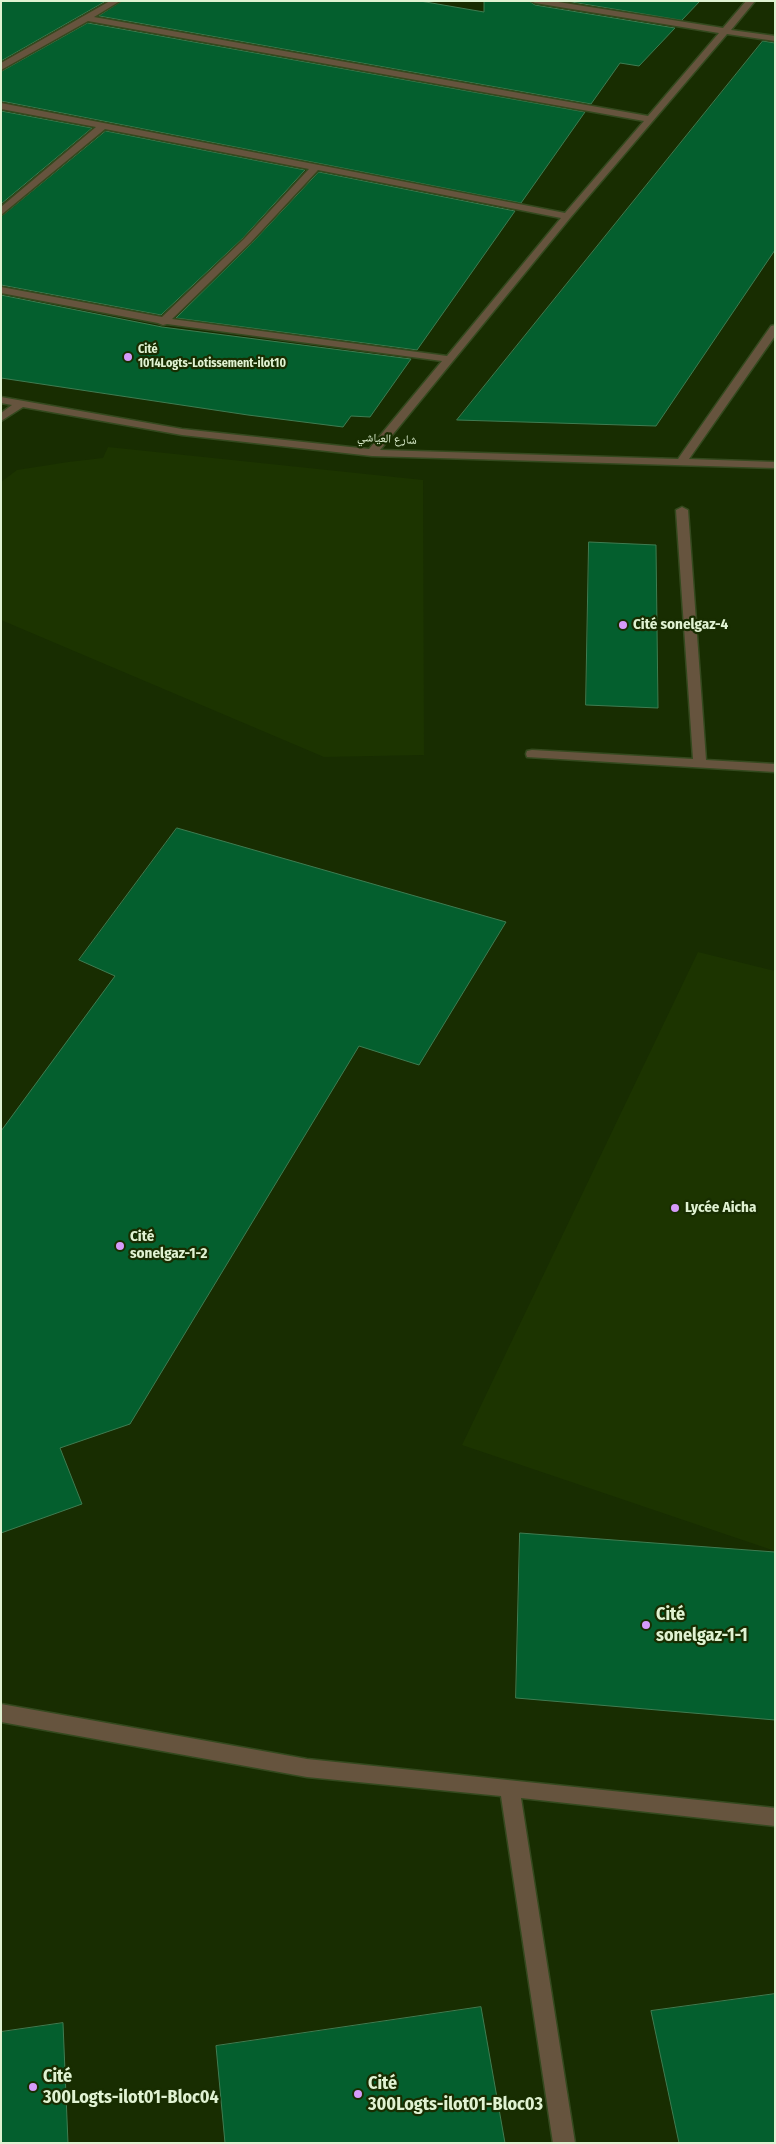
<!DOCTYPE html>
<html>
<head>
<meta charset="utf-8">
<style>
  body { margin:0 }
  #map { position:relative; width:776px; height:2144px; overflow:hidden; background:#182d01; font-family:"Fira Sans Condensed",sans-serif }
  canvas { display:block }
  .frame { position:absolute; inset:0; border:2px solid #e0f2d2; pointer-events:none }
</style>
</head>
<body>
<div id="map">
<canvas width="776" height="2144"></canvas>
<div class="frame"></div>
</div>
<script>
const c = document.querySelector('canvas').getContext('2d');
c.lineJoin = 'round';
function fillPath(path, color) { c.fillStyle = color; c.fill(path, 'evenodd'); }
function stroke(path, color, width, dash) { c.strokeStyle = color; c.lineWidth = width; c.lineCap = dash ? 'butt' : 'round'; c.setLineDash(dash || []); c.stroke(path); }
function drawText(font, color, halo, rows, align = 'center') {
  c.font = font + ' "Fira Sans Condensed","Noto Naskh Arabic",sans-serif'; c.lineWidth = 4.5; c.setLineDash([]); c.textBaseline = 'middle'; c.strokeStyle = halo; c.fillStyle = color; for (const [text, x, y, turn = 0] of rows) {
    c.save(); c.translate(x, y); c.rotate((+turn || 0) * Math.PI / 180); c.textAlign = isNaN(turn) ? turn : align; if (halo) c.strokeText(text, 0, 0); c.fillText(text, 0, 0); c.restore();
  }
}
const built = new Path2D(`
  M108 447 423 480 424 755 324 757 1 620V482L17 470 68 462 103 458Z
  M698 952 775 971V1551L462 1445Z`);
const building = new Path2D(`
  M1 1H106L1 61Z
  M122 1H420L484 12V1H529L535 5 675 28 639 66 620 63 591 104 99 16Z
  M566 1H700L682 20Z
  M88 23 585 112 521 203 1 101V72Z
  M763 41 775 43V250L656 426 457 420Z
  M1 111 92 128 1 204Z
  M106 131 305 170 243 238 161 315 1 285V217Z
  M319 172 515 211 417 350 176 318 251 244Z
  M1 295 162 327 411 359 370 417 351 416 343 427 248 415 1 378Z
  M589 542 656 545 658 708 586 705Z
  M177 828 506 922 419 1065 359 1046 130 1424 60 1448 82 1504 1 1533V1131L115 976 79 960Z
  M520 1533 775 1552V1720L516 1698Z
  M775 1994V2143H679L651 2011Z
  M481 2007 505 2143H225L216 2046Z
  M63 2023 68 2143H1V2032Z`);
const minor = new Path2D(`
  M110 1H120L94 17 648 116 719 33 535 3 531 1H552L723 28 746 1H755L731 30 775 36V41L727 34 570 218 380 450 678 459 771 326 775 325V336L689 459 775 462V468L372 456 182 435 23 407 1 421V413L12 405 1 403V397L182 429 369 449 442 361 167 324 163 325 158 323 1 293V287L162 317 244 239 309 169 105 129 1 215V207L96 127 1 109V103L565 213 644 121 88 21 1 70V63ZM318 170 561 218 447 356 172 319 250 243Z
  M682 507 688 510 706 760 775 764V772L527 757 526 754 527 751 532 750 693 759 676 510Z
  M1 1704 307 1759 775 1808V1826L521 1798 575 2143H553L501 1796 307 1777 1 1722Z`);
const markers = [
  [128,357,5,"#d69bfa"],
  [623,625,5,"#d69bfa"],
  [675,1208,5,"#d69bfa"],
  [120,1246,5,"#d69bfa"],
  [646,1625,5,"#d69bfa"],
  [33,2087,5,"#d69bfa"],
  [358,2094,5,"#d69bfa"]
];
const farPoinames = [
  ["Cité",138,350],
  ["1014Logts-Lotissement-ilot10",138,364]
];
const farStreetnames = [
  ["شارع العياشي",387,439,3]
];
const poiNames = [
  ["Cité sonelgaz-4",633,625],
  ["Lycée Aicha",685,1208],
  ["Cité",130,1237],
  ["sonelgaz-1-2",130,1254]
];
const nearPoinames = [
  ["Cité",656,1615],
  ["sonelgaz-1-1",656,1636],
  ["Cité",43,2077],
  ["300Logts-ilot01-Bloc04",43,2098],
  ["Cité",368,2084],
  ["300Logts-ilot01-Bloc03",368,2105]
];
fillPath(built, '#1c3400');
fillPath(building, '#045f2e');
stroke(building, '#3f7c51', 1);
stroke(minor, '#34491e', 3);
fillPath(minor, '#66543e');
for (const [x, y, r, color] of markers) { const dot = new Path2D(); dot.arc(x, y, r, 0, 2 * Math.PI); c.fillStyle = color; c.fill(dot); stroke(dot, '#182d01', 2); }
drawText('bold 12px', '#e0f2d2', '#182d01', farPoinames, 'left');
drawText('12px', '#e0f2d2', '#182d01', farStreetnames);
drawText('bold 15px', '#e0f2d2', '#182d01', poiNames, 'left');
drawText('bold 18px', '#e0f2d2', '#182d01', nearPoinames, 'left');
</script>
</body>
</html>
